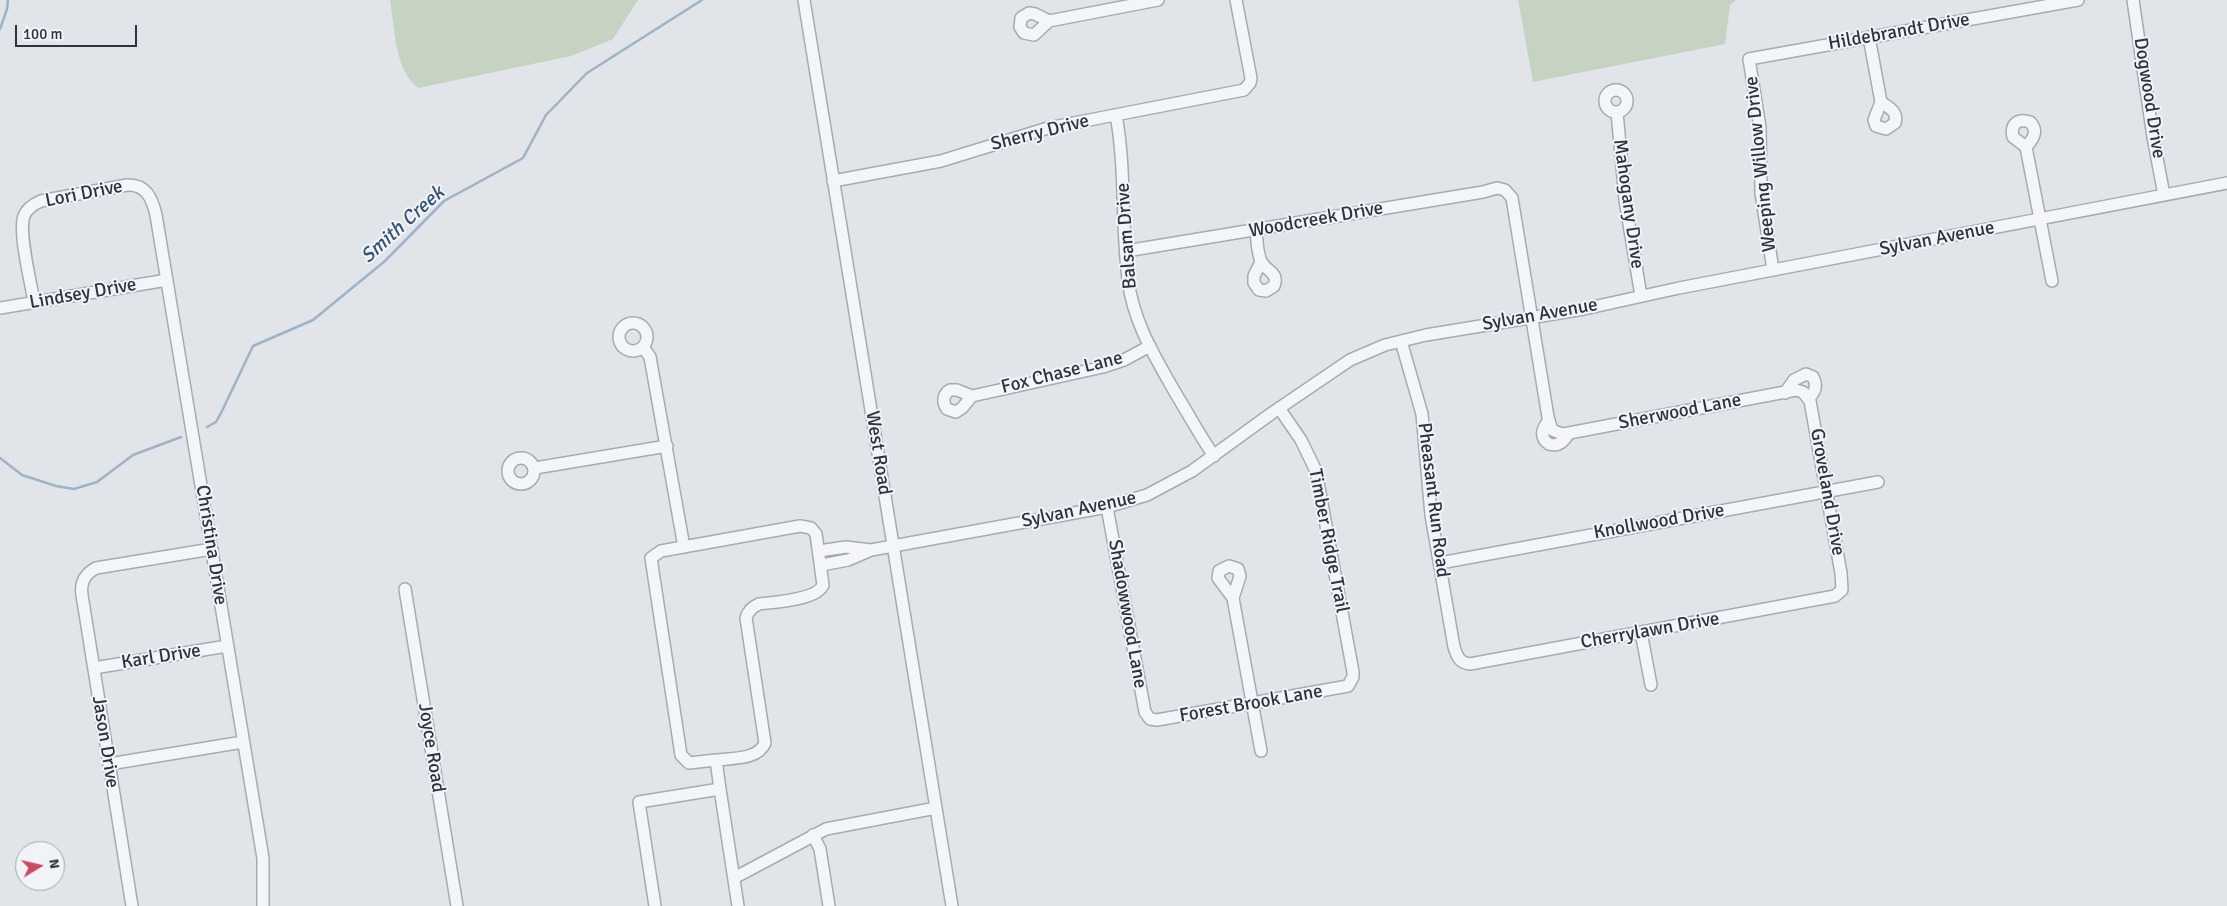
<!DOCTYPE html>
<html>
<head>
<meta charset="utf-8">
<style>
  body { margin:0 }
  #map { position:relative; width:2227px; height:906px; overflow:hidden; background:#e1e4e9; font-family:Signika,sans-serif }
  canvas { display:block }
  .north { position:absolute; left:15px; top:841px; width:50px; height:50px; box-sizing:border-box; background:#f1f3f7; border:1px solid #a1a6ae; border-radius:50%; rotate:81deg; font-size:14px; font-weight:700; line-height:20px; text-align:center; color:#2a3340 }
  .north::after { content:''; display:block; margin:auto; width:18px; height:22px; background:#ca4a60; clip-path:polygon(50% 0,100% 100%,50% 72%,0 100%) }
  .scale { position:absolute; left:15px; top:25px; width:122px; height:22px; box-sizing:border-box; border:2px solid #2a3340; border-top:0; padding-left:6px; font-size:15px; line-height:18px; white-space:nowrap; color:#2a3340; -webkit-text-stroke:4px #f1f3f7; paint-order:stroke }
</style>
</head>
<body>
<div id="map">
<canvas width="2227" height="906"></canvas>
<div class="north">N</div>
<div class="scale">100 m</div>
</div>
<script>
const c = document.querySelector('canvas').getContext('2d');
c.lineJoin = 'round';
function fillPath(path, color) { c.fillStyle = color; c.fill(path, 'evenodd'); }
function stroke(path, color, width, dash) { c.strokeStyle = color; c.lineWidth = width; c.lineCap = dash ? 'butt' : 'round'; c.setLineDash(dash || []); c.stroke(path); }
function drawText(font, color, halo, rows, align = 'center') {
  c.font = font + ' Signika,sans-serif'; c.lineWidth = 4; c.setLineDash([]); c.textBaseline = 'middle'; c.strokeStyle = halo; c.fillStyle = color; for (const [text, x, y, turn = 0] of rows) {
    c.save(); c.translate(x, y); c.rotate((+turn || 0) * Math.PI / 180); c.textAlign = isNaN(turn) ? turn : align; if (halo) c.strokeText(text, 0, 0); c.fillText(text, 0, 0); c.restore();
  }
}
const green = new Path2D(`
  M390 0H638L613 39 571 56 418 88C394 68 395 29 390 0Z
  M1518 0H1736L1730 5 1725 44 1533 82Z`);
const stream = new Path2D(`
  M0 29 7 9 8 0
  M207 427 216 422 221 413 253 346 313 320 385 261 444 201 523 158 546 115 587 73 702 0
  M0 458 22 475 56 486 74 489 97 482 133 455 181 437`);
const minor = new Path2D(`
  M804 0 952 906
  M2133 0 2153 137 2164 195
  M1049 21 1035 14 1029 13 1021 18 1020 27 1024 33 1034 35 1049 21 1158 0
  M1869 37 1881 102C1890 108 1898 112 1895 123L1886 129 1876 126 1874 120 1881 102
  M1605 101a11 11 0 1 1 22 0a11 11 0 1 1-22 0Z
  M1617 112 1625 200 1641 296
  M1116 115C1126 169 1121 224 1128 279 1133 322 1155 357 1176 394 1189 415 1200 436 1214 456
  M2026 147 2013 137C2010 124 2018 118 2030 122 2039 131 2033 139 2026 147L2052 281
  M833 181 941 161 1048 128 1244 90 1250 83 1251 78 1236 0
  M1256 230C1257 240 1257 255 1262 263 1268 272 1279 273 1274 286L1266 291 1259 290 1254 283V276L1261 262
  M1126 251 1483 192 1497 188 1505 190 1512 198 1548 417 1552 430 1562 434 1569 433 1796 390 1803 392 1810 401 1841 573 1842 590 1835 596 1470 664C1459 663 1457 656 1454 647L1431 515 1422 414 1401 341
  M1773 270 1761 193 1760 127 1749 59 2078 0
  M34 302C31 283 18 232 24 216 27 208 34 204 41 201L127 185C146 184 152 198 156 215L263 858V906
  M0 308 167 280
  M619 337a14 14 0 1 1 28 0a14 14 0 1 1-28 0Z
  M643 347 650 357 684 547
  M1785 393 1794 380 1806 374 1813 377C1818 386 1815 392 1809 398
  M972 396 962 408 956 412 947 409C942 402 943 394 950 390H957L972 396 1103 367 1124 360 1150 346
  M1549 420C1542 429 1539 437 1549 444 1559 447 1564 441 1569 433
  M508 471a13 13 0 1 1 26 0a13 13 0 1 1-26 0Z
  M535 468 667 446
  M1107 507 1145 712 1150 719 1157 720 1348 686 1353 677V672L1316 471 1301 440 1279 408
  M819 551 846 547 871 550
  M1440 563 1878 482
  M822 565 848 560 871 550 1107 507 1147 495 1192 471 1272 413 1350 360 1385 345 1426 335 1584 309 1679 288 2227 183
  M405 589 457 906
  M1233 598 1240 576 1238 569 1229 566 1219 571 1218 578 1233 598 1261 751
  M1641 632 1651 685
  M94 668 227 646
  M716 760 689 763 681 755 651 558 661 551 800 526 811 528 816 534 823 585C817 600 775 602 759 604 752 607 748 611 746 618L765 743C758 760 732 758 716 760L720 789
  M109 764 243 742
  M813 835 820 849 829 906
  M734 878 826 829 936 808
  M132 906 82 595C80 582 85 574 96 568L212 549
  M655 906 639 802 720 789 738 906`);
const streetNames = [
  ["Hildebrandt Drive",1899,32,-10],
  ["Dogwood Drive",2149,98,81],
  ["Sherry Drive",1040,133,-14],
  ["Weeping Willow Drive",1761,164,-96],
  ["Lori Drive",84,194,-11],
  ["Mahogany Drive",1628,204,82],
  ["Woodcreek Drive",1316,220,-10],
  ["Balsam Drive",1127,236,-94],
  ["Sylvan Avenue",1937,239,-11],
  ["Lindsey Drive",83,294,-10],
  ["Sylvan Avenue",1540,315,-10],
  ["Fox Chase Lane",1062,373,-14],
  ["Sherwood Lane",1680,412,-11],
  ["West Road",878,453,81],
  ["Groveland Drive",1827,492,80],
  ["Pheasant Run Road",1433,500,83],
  ["Sylvan Avenue",1079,510,-12],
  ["Knollwood Drive",1659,522,-10],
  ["Timber Ridge Trail",1328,541,79],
  ["Christina Drive",211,545,81],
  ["Shadowwood Lane",1127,614,80],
  ["Cherrylawn Drive",1650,631,-10],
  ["Karl Drive",161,657,-9],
  ["Forest Brook Lane",1251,704,-10],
  ["Jason Drive",105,742,81],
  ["Joyce Road",431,748,81]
];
const waterNames = [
  ["Smith Creek",403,225,-42]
];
fillPath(green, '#c7d3c2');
stroke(stream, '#9db3c8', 2.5);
stroke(minor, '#a6abb3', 14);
stroke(minor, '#f4f5f8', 11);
drawText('19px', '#2a3340', '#f1f3f7', streetNames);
drawText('italic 20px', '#355273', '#f1f3f7', waterNames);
</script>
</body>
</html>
